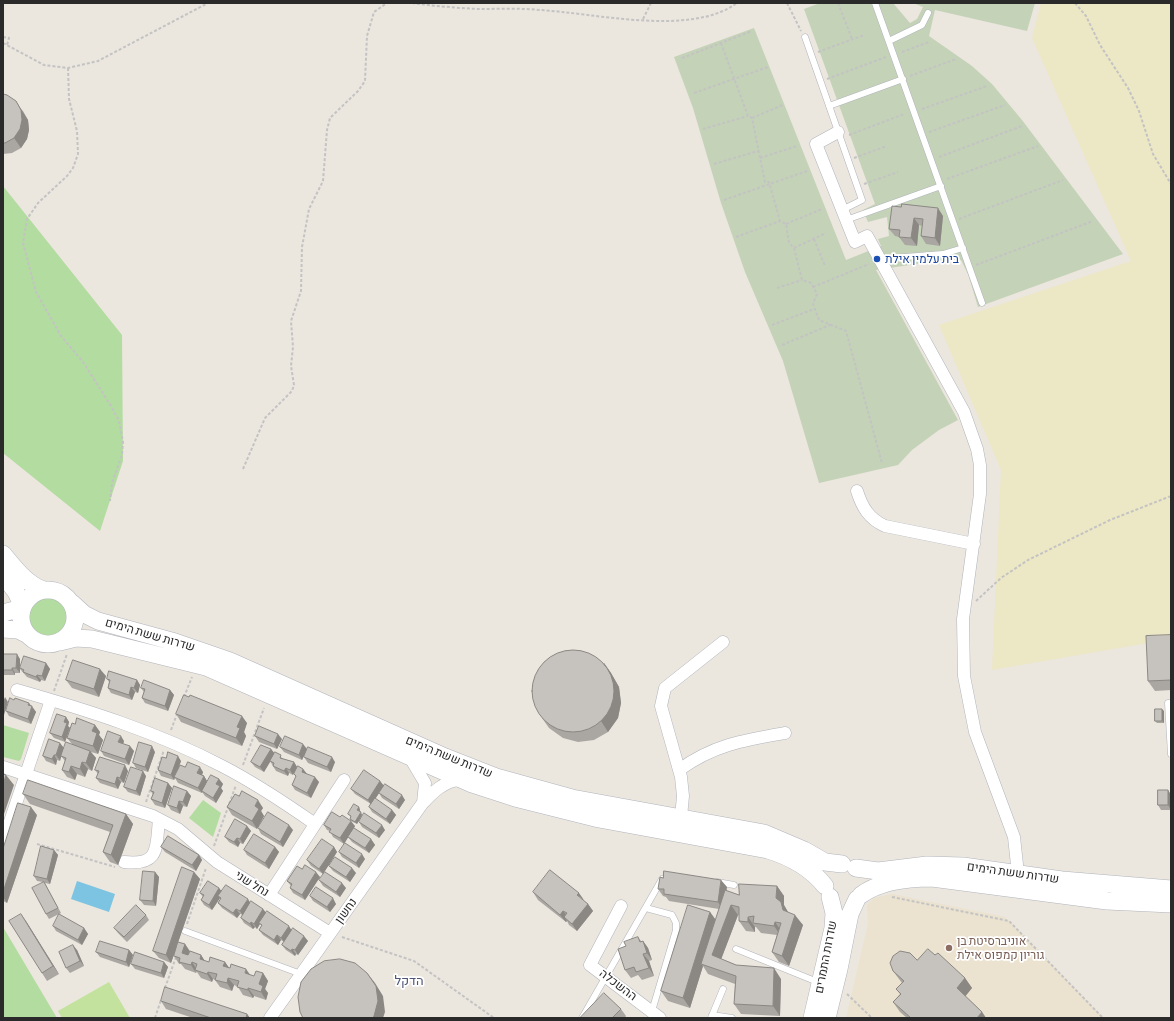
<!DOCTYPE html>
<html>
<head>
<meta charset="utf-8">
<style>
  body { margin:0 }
  #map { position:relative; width:1174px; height:1021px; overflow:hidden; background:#ebe6de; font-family:"Alegreya Sans",sans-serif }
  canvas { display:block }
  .frame { position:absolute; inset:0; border:4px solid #2a2a2a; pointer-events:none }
</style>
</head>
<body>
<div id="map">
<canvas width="1174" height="1021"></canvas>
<div class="frame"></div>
</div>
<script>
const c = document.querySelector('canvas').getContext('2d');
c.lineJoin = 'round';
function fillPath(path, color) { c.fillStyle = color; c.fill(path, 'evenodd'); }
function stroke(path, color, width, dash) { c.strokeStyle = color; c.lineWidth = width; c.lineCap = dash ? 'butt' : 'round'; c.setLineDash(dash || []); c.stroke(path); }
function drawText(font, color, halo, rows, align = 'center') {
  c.font = font + ' "Alegreya Sans",Heebo,sans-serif'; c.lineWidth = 3.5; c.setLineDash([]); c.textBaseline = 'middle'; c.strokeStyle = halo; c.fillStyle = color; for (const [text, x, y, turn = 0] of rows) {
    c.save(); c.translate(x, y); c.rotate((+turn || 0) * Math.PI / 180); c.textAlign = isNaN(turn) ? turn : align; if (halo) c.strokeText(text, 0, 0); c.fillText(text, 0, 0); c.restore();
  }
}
const education = new Path2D(`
  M892 894 1005 917 1104 1018H846L868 924 867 905 874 898Z`);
const green = new Path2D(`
  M3 186 122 335 123 461 100 531 3 453Z
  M24 617a24 24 0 1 1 48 0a24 24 0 1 1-48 0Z
  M3 725 29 733 21 759 19 761 3 757Z
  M203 800 221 813 213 837 189 818Z
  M3 927 57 1018H3Z`);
const sand = new Path2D(`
  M1041 3H1171V639L992 670 1001 470 939 325 1131 261 1032 38Z`);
const cemetery = new Path2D(`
  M820 3H893L910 23 917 19 923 7 913 3H1035L1027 31 935 10 929 36 972 66 992 84 1022 120 1123 254 978 307 968 274 961 260 956 258 876 270 958 420 939 430 912 450 898 465 819 483 783 361 745 272 721 203 693 108 674 57 754 28 846 260 881 246 878 239 889 236 887 217 868 222 863 210 875 204 804 9Z`);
const pitch = new Path2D(`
  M109 982 130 1018H62L58 1011Z`);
const water = new Path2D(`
  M77 881 115 894 109 912 71 899Z`);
const path = new Path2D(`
  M412 3C434 6 457 8 479 9 499 9 520 8 540 10 594 13 691 37 737 3
  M787 3 801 31
  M838 3 852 39
  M1075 3 1086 16 1100 45 1128 88 1139 111 1153 154 1171 184
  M643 19 651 3
  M3 37 9 38 7 45
  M3 43 44 65 68 68 98 61 208 3
  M721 43 748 116 752 118 765 182H769L780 221 786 224 789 243 794 248 802 280 811 283 817 294 813 304 819 320 846 331 882 463
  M818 52 864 35
  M902 52 929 42
  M682 58 752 31
  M68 68 69 99 77 131 78 154 73 168 67 176 38 203 27 219 23 243 36 292 61 336 83 362 111 406 119 421 123 442 122 455 112 483 110 501
  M910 76 956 59
  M827 79 886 57
  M694 93 768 67
  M922 109 987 86
  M752 118 783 105
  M703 129 748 116
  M929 132 1005 105
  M849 135 904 114
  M939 157 1022 126
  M760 158 797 146
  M854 158 887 146
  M714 164 758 151
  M947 179 1038 146
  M864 184 898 172
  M724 200 807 171
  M959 219 1063 180
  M786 224 822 209
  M736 237 780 221
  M814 239 825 266
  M794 248 826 233
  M976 265 1093 221
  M813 287 869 264
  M777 288 802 280
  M772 325 814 309
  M782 345 830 325
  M243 469 265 418 292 391 294 385 291 366 293 347 291 321 301 291 302 247 309 209 323 181 327 130 330 118 358 91 365 81 367 36 374 12 387 3
  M976 601 1001 578 1028 560 1110 520 1171 496
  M54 691 67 654
  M184 697 192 677
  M171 730 177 714
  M243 765 264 708
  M146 802 164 750
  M37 844 115 867
  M214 846 236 785
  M892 897 1009 921 1103 1018
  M187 924 206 868
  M342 937 414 961 494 1018
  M165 988 176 957
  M847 994 872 1018
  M155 1018 161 1000`);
const lane = new Path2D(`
  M875 3 982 303
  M805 37 862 200 842 210
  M889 41 922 25 928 13
  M829 106 903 79
  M846 220 941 186
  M880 259 943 254 963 248
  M1171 703H1168L1171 754
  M717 882 734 885
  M646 908 672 915 676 923V930L652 1011
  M185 931 301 974
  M736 949 820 983
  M712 1015 732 1018
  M582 1018 662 879
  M711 1018 723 989`);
const street = new Path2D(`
  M838 132 816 144 855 242 867 236 964 412 977 449 980 465V494L963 619 964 676 975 732 1014 837 1018 874
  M857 491C862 507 869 519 885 526L974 544
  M17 690C87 710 157 732 222 766 255 783 285 803 315 824
  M409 756 425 783 423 803
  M3 767 153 816 178 829 217 862 330 933
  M679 770C713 745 744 740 785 733
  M681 817 683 796 681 777 661 706 665 688 723 642
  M3 842 51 700
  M124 862C160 866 156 848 159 819
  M269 895 344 780
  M621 906 590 965 660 1018
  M270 1018 422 804C434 791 443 782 461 779`);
const secondary = new Path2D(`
  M3 554C14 567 27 585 44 590
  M3 575 16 592 23 607
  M21 617a27 27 0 1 1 54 0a27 27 0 1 1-54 0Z
  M72 603 84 614 98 621 175 642 230 661 445 757 496 777 572 798 764 833 804 850 825 862 842 864
  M3 613 22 608
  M3 629 18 630 28 635
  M60 642 76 638 92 639 206 667 472 784 515 798 599 819 768 850C791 857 810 867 825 886
  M856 868 878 871 927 865 963 866 1062 880 1171 889
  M861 895C880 881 909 878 932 878L1107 901 1171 904
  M812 1018 833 928 834 913 830 897
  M827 1018 839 969 850 914 857 899`);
const wall = new Path2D(`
  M3 94 23 111 28 120 29 130 27 139 21 148 12 153 3 154Z
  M901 207 943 216 940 246 926 244 921 236 922 226 919 225 917 246 905 245 899 237 895 236 889 229Z
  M1171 635V690L1155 691 1148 681Z
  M3 654 20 659V667L46 663 50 669 45 681 41 680 40 682 27 677 20 669V673H15V675H3Z
  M604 663 611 673 619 687 621 703 618 718 608 732 594 740 578 742 563 738 549 728 542 718Z
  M106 676 99 697 72 688 66 680Z
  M107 679 137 680 140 685 138 693 135 692 132 700 111 693 108 688 109 682Z
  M141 688 170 690 174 695 168 711 145 703 142 698 144 692Z
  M31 706H32L36 712 31 724 9 716 6 711Z
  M1164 711V723H1157L1155 721Z
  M176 714 247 723 244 732 246 736 242 746 181 722Z
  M66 717 69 722 68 726 70 728 65 742 54 738 50 733Z
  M75 724 95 725 100 732 99 735 103 740 98 754 91 752 96 758 92 771 88 769 85 777 77 774 75 780 67 777 62 770 65 761 61 756 72 744 67 738Z
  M255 736 282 739 277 749 259 742Z
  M49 739 60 761 57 760 56 765 46 761 43 756Z
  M124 741 123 744 134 751 129 765 104 756 101 751Z
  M280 747 307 749 302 760 284 752Z
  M271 749 274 753 284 759 294 762 297 767 293 775 289 773 288 776 276 771 270 761 264 772 255 767 251 762Z
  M155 752 148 772 136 768 133 763Z
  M304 757 335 762 331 772 308 763Z
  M166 758 181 761 179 766 203 772 202 775 204 776 207 781 206 784 219 779 223 784 221 788 223 791 216 803 205 796 202 792V793L178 783 175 778 174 780 161 776 158 770Z
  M303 769 307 774 319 782 311 798 295 790 292 785 296 777 294 774Z
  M95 770 128 771 124 783 121 782 118 789 100 783 96 778 98 774Z
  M146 776 140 796 128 792 124 787Z
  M380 781 383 785 405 800 399 809 382 798 379 793 375 799 392 810 396 815 390 824 372 812 369 807 371 804 355 794 351 789Z
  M168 783 172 788 165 808 155 805 151 799 153 795 151 791Z
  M1168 790 1171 795V810H1161L1158 805Z
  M187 791 191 796 187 807 183 806 180 814 171 810 168 805Z
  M23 794 126 814 133 824 118 865 110 862 103 852 110 832 30 804Z
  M239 796 263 808 261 811 264 816 257 829 232 815 227 807Z
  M359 807 360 810 359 812 362 815 357 824 351 821 350 819 351 817 348 814Z
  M37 815 7 903 3 901V849Z
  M340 817 355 826 344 844 333 837 330 831 327 830 324 825Z
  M359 822 385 830 379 838 362 827Z
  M247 826 251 831 243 844 240 843 238 847 229 842 225 837Z
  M258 828 293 830 283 847 261 834Z
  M348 837 371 839 375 845 369 853 352 842Z
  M161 847 199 855 202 860 196 871 165 852Z
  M275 847 279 852 269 869 247 855 244 850Z
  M334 847 337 852 323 874 311 866 307 860Z
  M54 850 58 855 50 884 45 883 47 887 61 913 49 919 46 914 43 882 37 881 34 876Z
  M339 852 365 859 359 868 342 857Z
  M329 866 356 873 350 882 333 871Z
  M302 869 320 877 305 900 293 893 290 888 291 886 287 881Z
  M155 872 159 877 156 906 144 905 140 900Z
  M194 872 200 879 178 942 185 944 190 951 201 955 205 961 209 962H225L229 968 254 976 263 973 268 981 265 989 268 993 266 1000 254 996 253 998 243 995 238 987 234 985 232 991 220 987 215 980 213 979 212 982 201 978 197 972 196 973 185 969 181 964H179L174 956 177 947 171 963 159 958 153 951Z
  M319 880 346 888 340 897 323 886Z
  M777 886 784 896V905L788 912 803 925 789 966 779 962 772 952 777 935 761 933 756 927H755V932L746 931 739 921V915H738L721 959 736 965 781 979 780 1016 741 1014 734 1004 735 984 708 974 703 966 690 1008 668 1001 661 991 710 912 716 920 719 909 669 901 666 897 663 896 658 889 727 887 726 891 739 895Z
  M219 888 221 891 263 909 266 913 308 941 298 955 296 954 295 956 286 950 282 945 284 942 281 940 278 945 263 935 259 930 262 926 260 924 257 929 255 927 253 929 244 923 241 918 243 915 240 914 237 918 222 908 218 903 220 900V898L212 910 204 905 201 900 203 897 200 893Z
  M533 892 584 901 588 904 593 911 577 931 569 925 567 921 566 922 538 900Z
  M310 896 336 904 330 912 313 901Z
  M146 915 149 920 127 942 118 933 114 928Z
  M26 921 59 974 47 981 42 973Z
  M53 926 84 928 88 934 82 945 56 931Z
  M638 937 641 941H643L648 948 652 960 649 961 654 976 642 980 638 975 631 978 625 970 626 946Z
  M77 950 84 966 70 973 66 968Z
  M129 950 133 955 129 967 100 957 96 952Z
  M935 955 965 978 972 988 965 996 982 1012 986 1018H907L900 1012 893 1002 900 994 896 989 902 983 893 971 917 960Z
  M164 962 168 967 164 978 135 969 131 964Z
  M161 1001 247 1014 250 1018H193L166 1009Z
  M621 1009 626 1016 625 1018H580Z`);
const shadedWall = new Path2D(`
  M16 101 28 120 29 130 27 139 21 148 14 138Z
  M938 208 943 216 940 246 935 238Z
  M914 218 919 225 917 246 911 238Z
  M17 654 20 659V673L16 668Z
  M46 663 50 669 45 681 42 676Z
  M604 663 611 673 619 687 621 703 618 718 608 732 601 721Z
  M12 668 15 673V675L12 670Z
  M100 669 106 676 99 697 94 689Z
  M37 675 41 680 40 682 36 677Z
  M137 680 140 685 138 693 134 688Z
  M131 687 135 692 132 700 129 695Z
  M170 690 174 695 168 711 165 706Z
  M5 697 8 702 4 715 3 714V702Z
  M29 703 36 712 31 724 28 719V705Z
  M1162 709 1164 711V723L1162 721Z
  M242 716 247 723 244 732 246 736 242 746 236 738 237 727Z
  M66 717 69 722 68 726 70 728 65 742 62 737 64 722Z
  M95 725 100 732 99 735 103 740 98 754 93 746 92 731Z
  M278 734 282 739 277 749 274 744Z
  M121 736 124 741 122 747 118 742Z
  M60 743 64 748 60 761 56 755Z
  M303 744 307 749 302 760 299 755Z
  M130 746 134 751 129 765 125 759Z
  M152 746 155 752 148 772 145 767Z
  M271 749 275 754 264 772 260 767Z
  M90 751 96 758 92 771 86 763Z
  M54 755 57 760 56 765 52 759Z
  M178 756 181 761 174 780 171 775Z
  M332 757 335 762 331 772 327 767Z
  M82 762 88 769 85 777 80 769Z
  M294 762 297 767 293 775 290 770Z
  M125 765 128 771 124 783 120 778Z
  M71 766 77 774 75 780 69 772Z
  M200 767 203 772 201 778 197 773Z
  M286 768 289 773 288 776 284 771Z
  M303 769 307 774 302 772Z
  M143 771 146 776 140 796 136 791Z
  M3 772 6 776V775L14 785 3 817Z
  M204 776 207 781 202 793 198 788Z
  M117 777 121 782 118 789 115 784Z
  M315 777 319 782 311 798 307 793Z
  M219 779 223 784 221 788 223 791 216 803 213 798 216 784Z
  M380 781 384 786 371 805 368 800Z
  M168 783 172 788 165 808 162 803Z
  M1168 790 1171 795V810L1168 805Z
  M187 791 191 796 187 807 183 802Z
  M402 795 405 800 399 809 396 804Z
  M258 800 263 808 261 811 264 816 257 829 252 821 255 806Z
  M179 801 183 806 180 814 177 808Z
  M31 807 37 815 7 903 3 897V892Z
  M359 807 360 810 359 813 357 810Z
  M392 810 396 815 390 824 386 819Z
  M361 812 362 815 357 824 355 822Z
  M126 814 133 824 118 865 111 855Z
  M351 821 355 826 344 844 340 838Z
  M289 825 293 830 283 847 280 842Z
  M382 825 385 830 379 838 376 833Z
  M247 826 251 831 243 844 240 839Z
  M237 838 240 843 238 847 234 842Z
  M371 839 375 845 369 853 365 848Z
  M275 847 279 852 269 869 265 863Z
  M334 847 337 852 323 874 319 869Z
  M54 850 58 855 50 884 47 879Z
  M362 854 365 859 359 868 356 863Z
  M199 855 202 860 196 871 192 865Z
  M352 868 356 873 350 882 346 877Z
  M155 872 159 877 156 906 153 901Z
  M194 872 200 879 171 963 166 955Z
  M316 872 320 877 305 900 302 895Z
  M721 880 727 887 723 910 718 902Z
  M342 883 346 888 340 897 336 892Z
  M777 886 784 896V905L788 912 783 910 776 898Z
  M219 888 223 893 218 896 220 898 212 910 209 905Z
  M579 893 584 900 577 895Z
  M333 898 336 904 330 912 327 907Z
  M248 899 251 904 243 916 240 911Z
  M588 904 593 911 577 931 572 924Z
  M731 905 738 915 719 965 712 955Z
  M236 909 240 914 237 918 233 913Z
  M263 909 267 914 259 923 260 924 257 929 254 924Z
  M563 911 569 918 564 917 567 921 566 922 560 915Z
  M710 912 717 922 701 964 703 966 690 1008 683 998Z
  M21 914 26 921 59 974 53 966Z
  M795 915 803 925 789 966 782 956Z
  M748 917 755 927V932L748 922Z
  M251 922 255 927 253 929 250 924Z
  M775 922 782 932 781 936 774 926Z
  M289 926 292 931 285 943 281 938Z
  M84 928 88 934 82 945 78 940Z
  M277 935 281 940 278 945 274 940Z
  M304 936 308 941 298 955 295 950Z
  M643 941 648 948 652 960 647 953Z
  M185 944 190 952 187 961 182 953Z
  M73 945 77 950 84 966 80 961Z
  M292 949 296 954 295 956 291 951Z
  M129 950 133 955 129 967 126 962Z
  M643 954 649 961 654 976 649 968Z
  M201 955 206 963 200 959Z
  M164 962 168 967 164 978 161 973Z
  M192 962 197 970H195L196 973 191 965Z
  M225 962 230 969 223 966Z
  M774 968 781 979 780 1016 773 1006Z
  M246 969 251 976 245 973Z
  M208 972 213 979 212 982 207 974Z
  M263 973 268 981 265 989 268 993 266 1000 261 992 259 984Z
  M367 973 375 983 383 996 385 1012 383 1018H373Z
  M228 978 234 985 232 991 227 983Z
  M965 978 972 988 964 998 957 988Z
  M248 988 254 996 253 998 248 990Z
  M982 1012 986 1018H977Z
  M247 1014 250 1018H246Z`);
const building = new Path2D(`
  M3 94 7 95 16 101 21 110 22 120 20 129 14 138 5 143H3Z
  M902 204 938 208 935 238 921 236 923 219 914 218 911 238 899 237 900 230 889 229 892 206 901 207Z
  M1171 635V680L1148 681 1146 636Z
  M532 691a41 41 0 1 1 82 0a41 41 0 1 1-82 0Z
  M3 654H17L16 668H12V670H3Z
  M24 656 46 663 42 676 37 675 36 677 23 672 24 670 20 668Z
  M73 660 100 669 94 689 66 680Z
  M109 671 137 680 134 688 131 687 129 695 108 688 110 680 107 679Z
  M144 680 170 690 165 706 142 698 145 689 141 688Z
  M184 695 189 697 190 695 242 716 237 727 240 728 236 738 176 714Z
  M10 698 14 700 15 698 29 703 28 705 32 706 28 719 6 711Z
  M1155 709H1162V721H1155Z
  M57 714 66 717 64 722 67 723 62 737 50 733Z
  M77 718 95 725 92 731 97 733 93 746 67 738 72 723 75 724Z
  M259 726 278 734 274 744 255 736Z
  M108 731 121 736 118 742 130 746 125 759 101 751Z
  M285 736 303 744 299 755 280 747Z
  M49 739 60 743 56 755H54L52 759 43 756Z
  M66 742 90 751 86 763 82 762 80 769 71 766 69 772 62 770 66 758 61 756Z
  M139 742 152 746 145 767 133 763Z
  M261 745 271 749 260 767 251 762Z
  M308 747 332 757 327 767 304 757Z
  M168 752 178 756 171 775 158 770 162 757 166 758Z
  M275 752 281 755 280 758 294 762 290 770 286 768 284 771 273 766 274 763 270 761Z
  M100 757 125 765 120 778 117 777 115 784 96 778 99 771 95 770Z
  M188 762 200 767 197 773 204 776 198 788 174 777 180 765 185 767Z
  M298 766 303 769 302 772 315 777 307 793 292 785 296 776 294 774Z
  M131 767 143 771 136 791 124 787Z
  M364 770 380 781 368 800 351 789Z
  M3 774 6 775 3 785Z
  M211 775 219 779 216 784 220 786 213 798 202 791Z
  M155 778 168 783 162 803 151 799 154 792 151 791Z
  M28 780 126 814 111 855 103 852 113 825 23 794Z
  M385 784 402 795 396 804 379 793Z
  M174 786 187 791 183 802 179 801 177 808 168 805Z
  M1158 790H1168V805H1158Z
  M242 791 258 800 255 806 259 809 252 821 227 807 235 794 239 796Z
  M375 798 392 810 386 819 369 807Z
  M18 803 31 807 3 892V849Z
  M354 804 359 807 357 810 361 812 355 822 350 819 351 816 348 814Z
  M268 812 289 825 280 842 258 828Z
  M332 812 340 817 342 815 351 821 340 838 329 832 331 829 324 825Z
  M364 813 382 825 376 833 359 822Z
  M235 819 247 826 240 839 237 838 234 842 225 837Z
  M354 828 371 839 365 848 348 837Z
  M254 834 275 847 265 863 244 850Z
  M168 836 199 855 192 865 161 847Z
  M322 839 334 847 319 869 307 860Z
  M345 843 362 854 356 863 339 852Z
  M41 846 54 850 47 879 34 876Z
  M335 857 352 868 346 877 329 866Z
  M305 865 316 872 302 895 290 888 292 884 287 881 297 866 302 869Z
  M182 867 194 872 166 955 153 951Z
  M550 870 579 893 577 895 588 904 572 924 564 917 567 913 563 911 560 915 533 892Z
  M143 871 155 872 153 901 140 900Z
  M664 871 721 880 718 902 664 894V889H658L660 877 663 878Z
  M325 872 342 883 336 892 319 880Z
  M208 881 219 888 209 905 201 900 204 895 200 893Z
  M44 882 58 908 46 914 32 888Z
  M739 884 777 886 776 898 781 902 783 910 795 915 782 956 772 952 781 923 775 922 774 926 753 923 754 916 748 917V922L739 921V907L731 905 712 955 736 965 774 968 773 1006 734 1004 736 976 701 964 725 890 739 895Z
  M226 885 248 899 240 911 236 909 233 913 218 903 221 898 218 896Z
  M316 887 333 898 327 907 310 896Z
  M251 901 263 909 254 924 251 922 250 924 241 918Z
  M136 905 146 915 124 937 114 928Z
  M688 905 710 912 683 998 661 991Z
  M267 911 289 926 281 938 277 935 274 940 259 930 262 925 259 923Z
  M21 914 53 966 42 973 9 921Z
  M59 914 84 928 78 940 53 926Z
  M293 928 304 936 295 950 292 949 291 951 282 945Z
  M638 937 640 942 643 941 647 953 643 954 649 968 636 972 634 967 625 970 618 949 626 946 624 942Z
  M100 941 129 950 126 962 96 952Z
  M178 942 185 944 182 953 188 955 190 951 201 955 200 959 209 962 210 957 225 962 223 966 230 968 231 964 246 969 245 973 254 976 256 971 263 973 259 984 263 986 261 992 248 988V990L237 987 239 981 228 978 227 983 215 980 217 974 208 972 207 974 195 970 197 964 192 962 191 965 179 962 180 958 174 956Z
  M73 945 80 961 66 968 59 952Z
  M928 949 935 955 938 953 965 978 957 988 982 1012 977 1018H911L893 1002 901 994 896 989 904 981 893 971 890 963 893 956 900 951 910 953 917 960Z
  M135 952 164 962 161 973 131 964Z
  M340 959 355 963 367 973 376 986 378 1001 374 1016 373 1018H303L300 1012 298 997 301 982 311 969 324 961Z
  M165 987 247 1014 246 1018H211L161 1001Z
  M604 993 621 1009 612 1018H580Z`);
const markers = [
  [877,259,4,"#1a4fb4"],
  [949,948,4,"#8d6e63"]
];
const transitNames = [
  ["בית עלמין אילת",885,259]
];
const streetNames = [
  ["שדרות ששת הימים",150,635,16],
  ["שדרות ששת הימים",449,757,22],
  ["שדרות ששת הימים",1013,873,8],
  ["נחל שני",252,884,32],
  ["נחשון",346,911,-54],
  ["שדרות התמרים",826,957,-79],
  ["ההשכלה",618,985,37]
];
const educationNames = [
  ["אוניברסיטת בן",957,941],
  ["גוריון קמפוס אילת",957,955]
];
const neighbourhoodNames = [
  ["הדקל",409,981]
];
fillPath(education, '#ebe2cf');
fillPath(green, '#b3dca0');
fillPath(sand, '#ece7c4');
fillPath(cemetery, '#c4d3b7');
fillPath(pitch, '#c3e29d');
fillPath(water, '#7cc4e2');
stroke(lane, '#b1b4bc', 7);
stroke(street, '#b1b4bc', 13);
stroke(secondary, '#b1b4bc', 18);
stroke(path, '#c3c3c3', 2, [3, 2]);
stroke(lane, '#fff', 6);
stroke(street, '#fff', 12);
stroke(secondary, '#fff', 17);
fillPath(wall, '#aaa7a3');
fillPath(shadedWall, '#8b8884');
fillPath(building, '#c6c2bd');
stroke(building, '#8b8884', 1);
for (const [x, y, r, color] of markers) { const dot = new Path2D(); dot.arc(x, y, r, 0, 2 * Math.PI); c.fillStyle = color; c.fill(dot); stroke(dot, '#fff', 1.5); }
drawText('12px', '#164399', '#fff', transitNames, 'left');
drawText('12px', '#2a2a2a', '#fff', streetNames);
drawText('12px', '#785e54', '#fff', educationNames, 'left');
drawText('13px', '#4f5576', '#fff', neighbourhoodNames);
</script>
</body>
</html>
